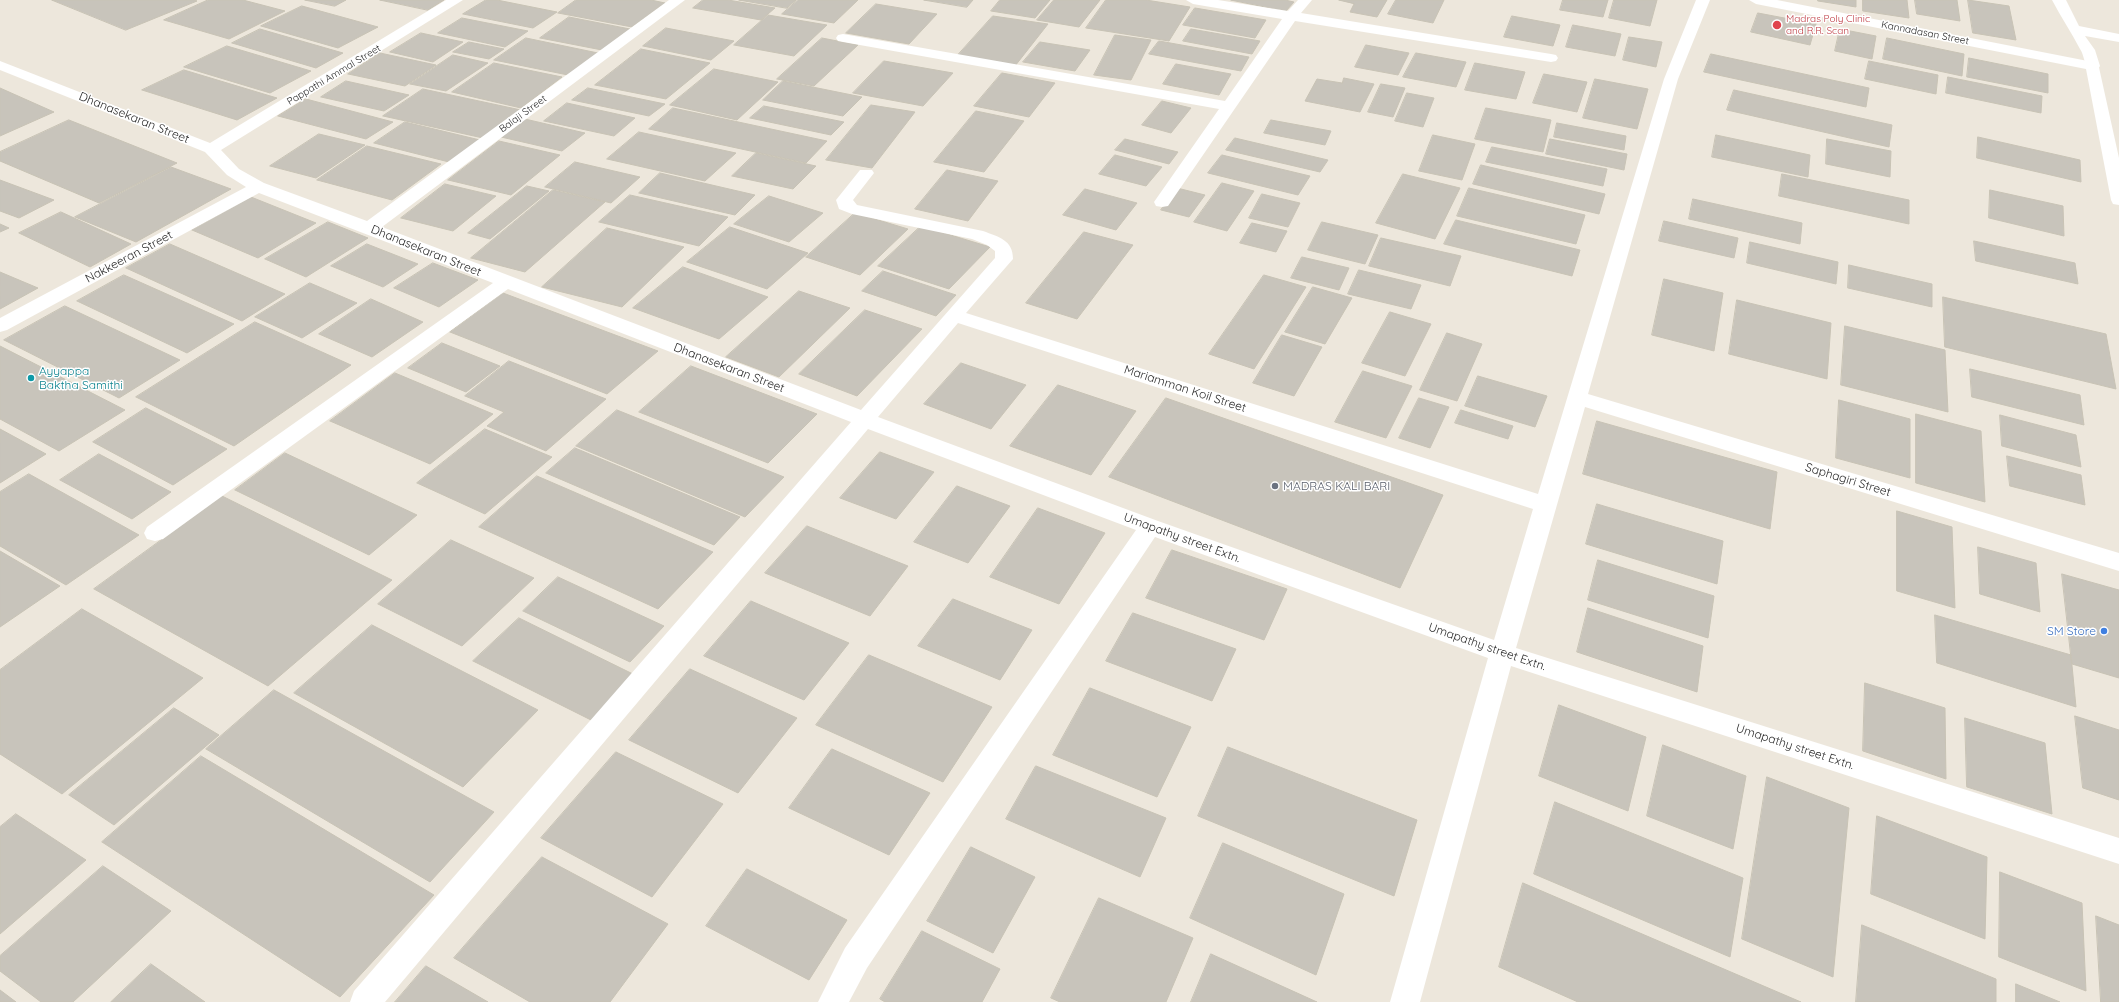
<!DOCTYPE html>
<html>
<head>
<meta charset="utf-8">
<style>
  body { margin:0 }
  canvas { display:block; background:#ede7dc }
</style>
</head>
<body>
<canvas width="2119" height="1002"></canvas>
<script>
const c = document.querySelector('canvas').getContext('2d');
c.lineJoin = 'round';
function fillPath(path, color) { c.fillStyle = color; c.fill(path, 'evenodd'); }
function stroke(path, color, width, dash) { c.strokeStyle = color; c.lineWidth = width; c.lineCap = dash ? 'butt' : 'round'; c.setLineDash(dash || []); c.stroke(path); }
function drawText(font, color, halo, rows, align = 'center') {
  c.font = font + ' Quicksand,sans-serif'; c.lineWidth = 3; c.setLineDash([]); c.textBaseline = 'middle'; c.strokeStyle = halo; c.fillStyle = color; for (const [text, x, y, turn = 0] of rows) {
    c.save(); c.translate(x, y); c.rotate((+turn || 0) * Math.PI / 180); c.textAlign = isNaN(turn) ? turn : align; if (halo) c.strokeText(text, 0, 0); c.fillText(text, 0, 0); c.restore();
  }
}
const building = new Path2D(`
  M52 0H195L197 1 126 30Z
  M208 0H243L285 11 229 39 164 20Z
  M305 0H346L335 6Z
  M380 0H444L428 10Z
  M486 0H497L557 12 533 28 463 14Z
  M576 0H651L665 3 632 27 558 13Z
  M703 0H728L775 8 761 20 693 8Z
  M739 0H796L787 8Z
  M798 0H858L834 23 782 14Z
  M924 0H973L967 7Z
  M1000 0H1050L1035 18 991 11Z
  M1054 0H1100L1079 27 1037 20Z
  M1106 0H1146L1190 7 1169 41 1086 28Z
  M1231 0H1285L1294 2 1286 11Z
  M1339 0H1387L1377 17 1350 12 1354 4Z
  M1396 0H1444L1433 23 1388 14Z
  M1563 0H1608L1603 17 1560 10Z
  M1614 0H1657L1650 26 1609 18Z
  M1818 0H1856V7L1818 1Z
  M1863 0H1907L1909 18 1863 11Z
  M1915 0H1957L1960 21 1917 14Z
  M1968 0 2009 6 2016 40 1973 33Z
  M876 4 937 14 909 44 846 33Z
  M302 6 378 27 338 48 261 26Z
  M1195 8 1266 20 1255 38 1183 25Z
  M1758 13 1816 24 1810 45 1751 32Z
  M768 15 827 25 794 56 734 45Z
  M993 16 1048 24 1015 66 957 56Z
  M1512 16 1560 25 1553 46 1504 37Z
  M569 17 630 29 602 50 540 38Z
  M462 18 528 31 505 47 438 33Z
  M1573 25 1621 34 1615 56 1566 47Z
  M666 28 734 41 711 60 643 46Z
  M260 29 343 53 316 68 232 43Z
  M1191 29 1260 41 1252 54 1183 41Z
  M1840 29 1876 36 1872 59 1835 51Z
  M421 33 463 42 433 62 390 52Z
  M1115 35 1151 40 1131 80 1094 75Z
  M1629 37 1662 42 1656 67 1623 60Z
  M526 38 598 53 568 75 494 60Z
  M822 38 858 45 814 86 777 79Z
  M1887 38 1964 54 1962 76 1883 59Z
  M1159 41 1249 57 1241 71 1149 54Z
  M469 42 504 49 489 59 453 52Z
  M1040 42 1090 50 1075 71 1023 62Z
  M1366 45 1409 53 1398 75 1355 67Z
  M227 46 311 71 270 93 184 67Z
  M641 49 710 63 666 99 595 85Z
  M380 53 436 65 405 86 348 74Z
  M1416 53 1466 62 1456 87 1403 77Z
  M1711 54 1869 88 1866 107 1704 72Z
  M453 55 488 63 446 91 410 84Z
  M1969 58 2048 74V93L1967 77Z
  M884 61 953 73 923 106 853 93Z
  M1869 61 1938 75 1936 94 1865 79Z
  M494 63 562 77 521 108 452 92Z
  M1475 63 1525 72 1516 99 1465 90Z
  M1176 64 1231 74 1219 95 1163 84Z
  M714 69 778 82 737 120 670 105Z
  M184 70 277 98 237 120 142 90Z
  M1002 73 1055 83 1029 117 974 106Z
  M1544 74 1587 82 1577 112 1533 103Z
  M1948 77 2042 96 2041 113 1946 93Z
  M1344 78 1374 84 1360 112 1305 101 1317 79 1342 83Z
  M1595 79 1648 89 1637 129 1583 118Z
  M346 81 409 95 384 111 321 97Z
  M783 81 862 97 843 116 763 100Z
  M1381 84 1405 88 1393 117 1368 112Z
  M0 88 54 112 0 136Z
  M588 88 665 104 649 116 572 100Z
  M423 89 521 110 483 138 383 116Z
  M1734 90 1892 125 1889 147 1727 110Z
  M1407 93 1434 98 1423 127 1395 121Z
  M306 99 393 122 366 139 278 116Z
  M1162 101 1191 108 1171 133 1142 125Z
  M567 103 635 118 614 136 544 121Z
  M871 105 915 112 872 168 826 160Z
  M764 106 844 122 831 135 750 118Z
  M673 108 827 141 806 163 649 129Z
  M1486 108 1551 120 1543 152 1475 139Z
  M976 111 1024 121 984 172 934 162Z
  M525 119 585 133 562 151 501 137Z
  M69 120 177 163 99 203 0 161V152Z
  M1271 120 1331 131 1325 145 1264 133Z
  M405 122 480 140 449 162 374 143Z
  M1557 123 1626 136 1624 150 1554 137Z
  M639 132 736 153 705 181 607 159Z
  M319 134 365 145 316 178 270 166Z
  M1433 135 1475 144 1462 180 1419 171Z
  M1716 135 1810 155 1808 177 1712 157Z
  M1978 137 2080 160 2081 182 1977 158Z
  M1235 138 1328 160 1320 172 1226 150Z
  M1125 139 1178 152 1169 164 1115 150Z
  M1550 139 1627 154 1624 170 1546 154Z
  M1827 139 1891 151 1890 177 1826 164Z
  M499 141 560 155 511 195 448 180Z
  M367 146 441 164 392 200 317 180Z
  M1492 147 1607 169 1603 186 1486 162Z
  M756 153 816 166 793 189 732 176Z
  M1115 155 1162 167 1146 186 1099 174Z
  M1222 155 1310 176 1298 195 1208 173Z
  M575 162 640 177 611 203 545 187Z
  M1481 165 1605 194 1599 214 1473 184Z
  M171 167 231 189 136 242 75 217Z
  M947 170 998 181 968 221 915 209Z
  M660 173 755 195 735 215 639 193Z
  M1403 174 1460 188 1435 239 1376 223Z
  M1782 174 1909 200V224L1779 196Z
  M0 180 54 200 19 218 0 211Z
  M1222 183 1254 191 1227 231 1194 222Z
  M445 184 496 196 453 231 401 218Z
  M527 186 549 191 490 239 468 233Z
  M1177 188 1205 195 1189 217 1161 210Z
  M1469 188 1585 215 1576 244 1457 216Z
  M1085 189 1137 203 1116 230 1063 215Z
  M553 190 605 202 525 272 471 258Z
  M1990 190 2063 206 2064 236 1989 218Z
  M1262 194 1300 203 1288 227 1249 218Z
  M630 195 728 217 699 246 599 222Z
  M769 196 823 213 789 242 734 224Z
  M251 197 316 223 258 258 192 230Z
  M1693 199 1802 223 1800 244 1689 219Z
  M61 212 131 244 90 267 19 233Z
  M855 213 908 229 860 275 806 257Z
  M1456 220 1580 250 1572 276 1444 244Z
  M1664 221 1738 238 1734 258 1659 241Z
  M328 222 368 238 306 277 265 259Z
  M1322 222 1378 235 1365 264 1308 250Z
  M1252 223 1287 231 1276 252 1240 243Z
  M0 224 9 228 0 232Z
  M921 226 990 247 949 289 878 266Z
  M730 227 808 253 767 289 687 262Z
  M607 228 684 247 622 307 542 287Z
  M1084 232 1133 245 1077 319 1026 303Z
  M1381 238 1461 256 1450 286 1369 266Z
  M1974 241 2075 263 2078 284 1976 261Z
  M1750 242 1838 262 1836 284 1747 263Z
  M170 244 285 294 242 321 126 268Z
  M367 244 418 264 383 287 331 266Z
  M1302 257 1349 268 1339 290 1291 278Z
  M433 263 478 280 439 307 394 288Z
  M1849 265 1932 284V307L1848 288Z
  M683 267 768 297 719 339 633 308Z
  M1359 270 1421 285 1411 309 1348 294Z
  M883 271 956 295 936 316 862 291Z
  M0 272 38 288 0 309Z
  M124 275 234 324 187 353 77 301Z
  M1264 275 1306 287 1254 369 1209 354Z
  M1664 279 1723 293 1714 351 1652 335Z
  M310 283 357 303 302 338 255 317Z
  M1313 287 1352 298 1325 344 1285 332Z
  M799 291 850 308 779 377 726 357Z
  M503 293 658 351 607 394 450 332Z
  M1943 297 2106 334 2116 389 1945 347Z
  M371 299 423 322 372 357 319 334Z
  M1737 300 1831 323 1827 379 1729 354Z
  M65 306 180 360 119 398 4 340Z
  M865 310 922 329 857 396 799 374Z
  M1390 312 1431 324 1405 376 1362 363Z
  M255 322 351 365 234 446 136 397Z
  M1845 326 1945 350 1948 412 1841 385Z
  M1447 333 1482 344 1457 401 1420 390Z
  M1282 335 1322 347 1294 396 1253 383Z
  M442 343 500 366 466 392 408 368Z
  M0 346 125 410 59 451 0 419Z
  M509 361 606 399 546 451 487 426 504 412 465 396Z
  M961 363 1026 385 991 429 924 404Z
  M691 366 817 414 768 463 639 412Z
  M1970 369 2080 395 2084 425 1972 397Z
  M1363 371 1412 386 1386 438 1335 422Z
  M395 373 493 414 430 464 330 421Z
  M1478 376 1547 396 1535 427 1465 406Z
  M1058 385 1136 411 1091 475 1010 446Z
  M1166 398 1443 495 1400 588 1109 477Z
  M1419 398 1449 407 1430 448 1399 438Z
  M1839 400 1910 419V478L1836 458Z
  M146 408 227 449 173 485 93 442Z
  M617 410 784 477 745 517 576 446Z
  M1461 410 1513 426 1508 439 1455 423Z
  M1916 414 1981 431 1985 502 1916 483Z
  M2000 415 2076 435 2081 467 2002 446Z
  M1597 421 1777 472 1770 529 1583 474Z
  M0 429 46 454 0 483Z
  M485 429 552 457 485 514 417 483Z
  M575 448 740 517 714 545 546 473Z
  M880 452 934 472 896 519 840 498Z
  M285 453 417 515 369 555 235 490Z
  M99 454 171 492 132 519 60 480Z
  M2007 456 2081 475 2085 505 2010 486Z
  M29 474 139 535 66 585 0 546V492Z
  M537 476 713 552 658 609 479 527Z
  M957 486 1010 506 968 563 914 542Z
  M222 496 392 580 268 686 94 589Z
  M1597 504 1723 541 1717 584 1586 544Z
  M1038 508 1105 533 1059 604 990 577Z
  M1897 511 1952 527 1955 608 1897 591Z
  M807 526 908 566 870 616 765 573Z
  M451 540 534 578 462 646 378 604Z
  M1978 547 2036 563 2040 612 1980 594Z
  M1172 550 1287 589 1264 640 1146 598Z
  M0 551 60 586 0 627Z
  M1598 560 1714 596 1708 638 1588 600Z
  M2062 574 2119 590V678L2072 664Z
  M558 577 664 626 630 662 523 611Z
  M953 599 1032 630 1000 680 918 646Z
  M751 601 849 643 804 700 704 656Z
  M1588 608 1703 646 1697 692 1577 652Z
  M82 609 203 678 62 794 0 754V670Z
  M1133 613 1236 649 1212 701 1106 661Z
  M1935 615 2071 655 2076 707 1937 663Z
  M519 618 637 676 595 722 473 661Z
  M372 625 538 710 463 787 294 693Z
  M869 655 992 707 943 782 816 725Z
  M690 669 797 718 738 793 629 740Z
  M1865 683 1945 708 1946 779 1863 751Z
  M1090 688 1191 727 1157 797 1053 755Z
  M274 690 494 812 430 882 206 749Z
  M1559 705 1646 737 1628 811 1539 776Z
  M174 708 219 735 114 825 69 795Z
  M2075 716 2119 730V800L2083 788Z
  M1965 718 2045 743 2052 814 1967 787Z
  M1663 745 1746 776 1733 849 1647 816Z
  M1228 747 1417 820 1394 896 1198 816Z
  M832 749 930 793 889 855 789 808Z
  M616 752 723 804 652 897 541 838Z
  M201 756 434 895 340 997 102 842Z
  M1036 766 1166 818 1140 877 1006 819Z
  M1767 777 1849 808 1833 977 1742 939Z
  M1555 802 1743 878 1730 957 1534 874Z
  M16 814 86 860 0 934V827Z
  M1877 816 1987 857 1985 939 1871 894Z
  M1223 843 1344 894 1316 975 1190 918Z
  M971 847 1035 877 993 953 927 921Z
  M542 857 668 924 610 1002H530L454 958Z
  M103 866 171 911 73 1002H41L0 971V956Z
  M747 869 847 920 809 980 706 926Z
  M2000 872 2082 903 2086 991 1999 957Z
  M1523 883 1801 1002H1578L1499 967Z
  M1099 898 1193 938 1166 1002H1060L1051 998Z
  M2096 916 2119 925V1002H2101Z
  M1862 925 1996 979V1002H1856Z
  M922 931 1000 969 982 1002H885L880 999Z
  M1211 954 1317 1002H1191Z
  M151 964 205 1002H111Z
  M426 966 488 1002H395Z
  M2016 984 2060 1002H2016Z
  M0 990 16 1002H0Z`);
const minor = new Path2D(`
  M446 0H463L221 150 239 169 264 183 367 221 669 0H685L382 227 861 410 995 258V251L987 245 972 239 852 214 839 209 836 200 860 170H872L874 173 853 200 857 205 983 231C999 237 1013 240 1013 259L966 313 1538 494 1664 79 1696 0H1710L1678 79 1588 394 2119 553V571L1585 407 1516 648 2119 838V864L1511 666 1420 1002H1390L1488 658 1155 537 867 968 849 1002H818L845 948 1136 530 868 429 385 1002H350L354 991 851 422 508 289 163 539 155 541 147 539 144 533 147 527 493 283 259 193 7 330 0 332V318L246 187 227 175 205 152 0 70V61L210 143ZM958 323 1533 509 1494 640 1158 521 878 417Z
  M1186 0H1218L1288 11 1298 0H1312L1301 13 1551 54 1556 55 1558 58 1556 61 1551 62 1295 21 1168 206 1162 207 1156 206 1154 202 1219 109 843 42 838 41 836 38 838 35 843 34 1225 101 1282 19 1193 4Z
  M2052 0H2066L2079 26 2119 34V42L2085 36 2095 50 2100 66 2098 69H2088C2084 63 2084 55 2080 49 2071 32 2061 17 2052 0Z`);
const tertiary = new Path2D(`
  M1749 0H1777L2098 63 2119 158V205L2113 204 2111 200 2086 69 1756 4Z`);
const markers = [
  [1777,25,5,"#e0444e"],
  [31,378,4,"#0f9aa8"],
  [1275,486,4,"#6b7280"],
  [2104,631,4,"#3f7fe0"]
];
const farHealthnames = [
  ["Madras Poly Clinic",1786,19],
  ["and R.R. Scan",1786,31]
];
const farStreetnames = [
  ["Kannadasan Street",1925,33,11],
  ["Pappathi Ammal Street",334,75,-31],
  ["Balaji Street",523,114,-36]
];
const streetNames = [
  ["Dhanasekaran Street",134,118,22],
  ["Dhanasekaran Street",426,251,22],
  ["Nakkeeran Street",129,257,-28],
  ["Dhanasekaran Street",729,368,21],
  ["Mariamman Koil Street",1185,389,18],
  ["Saphagiri Street",1848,480,17],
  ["Umapathy street Extn.",1182,538,20],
  ["Umapathy street Extn.",1487,647,19],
  ["Umapathy street Extn.",1795,747,18]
];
const cultureNames = [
  ["Ayyappa",39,371],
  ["Baktha Samithi",39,385]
];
const worshipNames = [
  ["MADRAS KALI BARI",1283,486]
];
const shopNames = [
  ["SM Store",2096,631]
];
fillPath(building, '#c8c4bb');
stroke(building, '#c8c3b5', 1);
fillPath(minor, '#fff');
fillPath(tertiary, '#fff');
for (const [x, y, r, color] of markers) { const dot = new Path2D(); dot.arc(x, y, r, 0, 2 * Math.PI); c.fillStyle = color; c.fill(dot); stroke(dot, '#fff', 1.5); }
drawText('10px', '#be3a42', '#fff', farHealthnames, 'left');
drawText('10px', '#2a2a2a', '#fff', farStreetnames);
drawText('12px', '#2a2a2a', '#fff', streetNames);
drawText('12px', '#0d838f', '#fff', cultureNames, 'left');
drawText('12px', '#5b616d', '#fff', worshipNames, 'left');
drawText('12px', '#366cbe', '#fff', shopNames, 'right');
</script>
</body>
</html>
